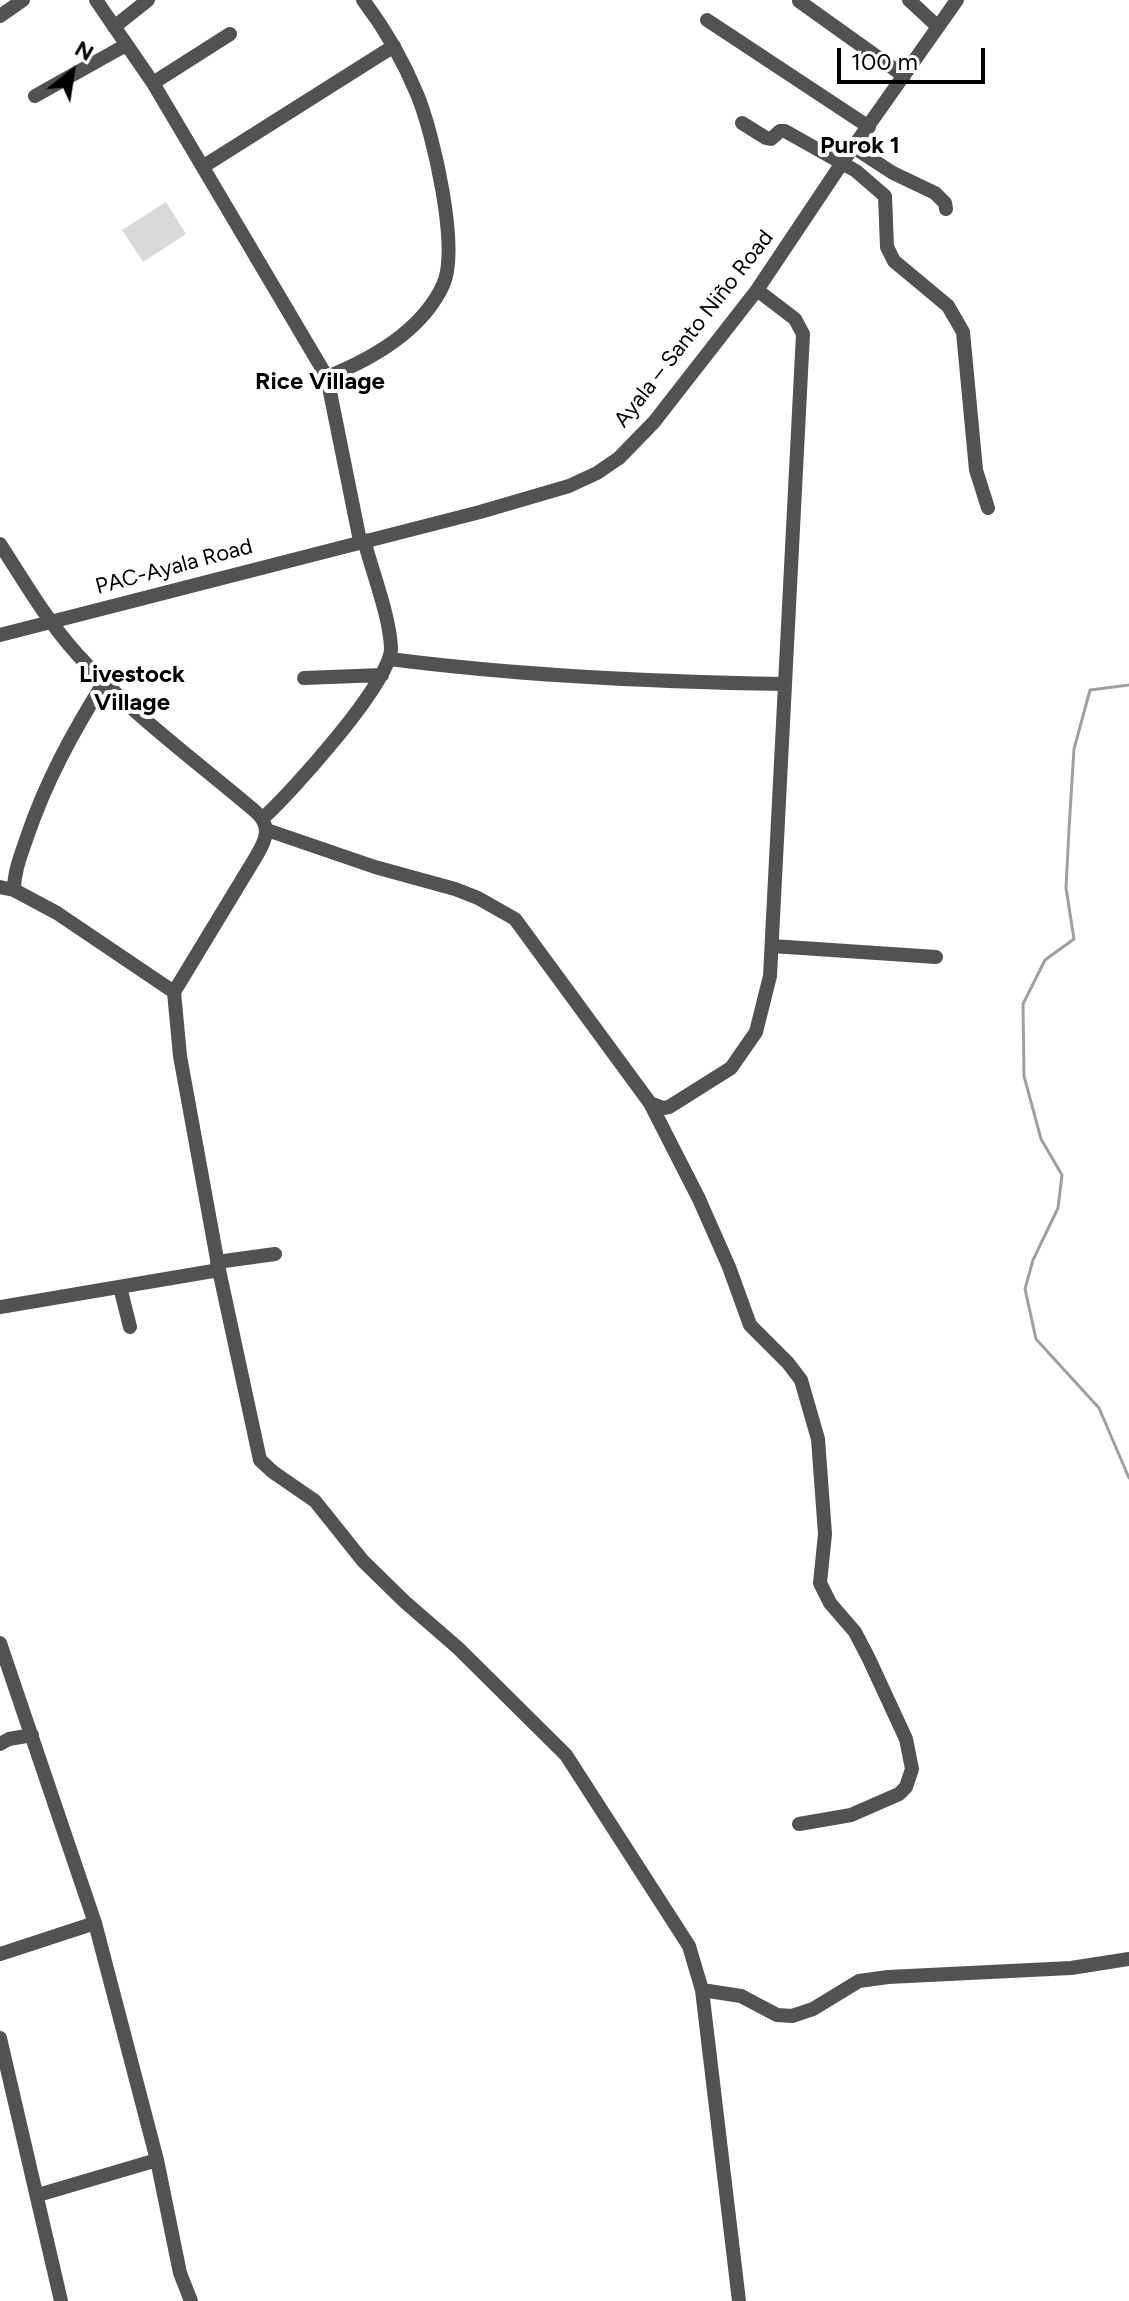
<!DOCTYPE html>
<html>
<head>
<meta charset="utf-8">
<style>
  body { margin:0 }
  #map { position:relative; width:1129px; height:2301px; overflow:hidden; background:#fff; font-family:Figtree,sans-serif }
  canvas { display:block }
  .north { position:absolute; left:32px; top:32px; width:80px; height:80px; -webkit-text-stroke:6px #fff; paint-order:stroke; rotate:30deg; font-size:22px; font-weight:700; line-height:32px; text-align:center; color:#000 }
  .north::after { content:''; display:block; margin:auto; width:28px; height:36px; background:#000; clip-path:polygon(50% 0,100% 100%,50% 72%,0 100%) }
  .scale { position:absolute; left:837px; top:48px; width:148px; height:36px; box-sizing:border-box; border:4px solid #000; border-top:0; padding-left:10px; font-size:24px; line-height:28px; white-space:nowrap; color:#000; -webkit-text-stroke:6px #fff; paint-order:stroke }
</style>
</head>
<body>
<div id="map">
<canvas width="1129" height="2301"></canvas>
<div class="north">N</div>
<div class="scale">100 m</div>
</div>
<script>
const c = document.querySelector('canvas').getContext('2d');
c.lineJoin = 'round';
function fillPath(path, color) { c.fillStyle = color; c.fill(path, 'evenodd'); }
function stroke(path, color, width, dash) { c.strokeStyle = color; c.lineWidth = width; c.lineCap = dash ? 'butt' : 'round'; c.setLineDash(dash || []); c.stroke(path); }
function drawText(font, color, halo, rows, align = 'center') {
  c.font = font + ' Figtree,sans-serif'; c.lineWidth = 8; c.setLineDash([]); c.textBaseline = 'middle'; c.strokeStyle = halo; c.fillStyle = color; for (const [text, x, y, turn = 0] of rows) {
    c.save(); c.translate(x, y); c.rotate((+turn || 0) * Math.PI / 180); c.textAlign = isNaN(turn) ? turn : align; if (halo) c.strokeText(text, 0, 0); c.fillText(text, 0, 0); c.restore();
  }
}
const green = new Path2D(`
  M166 202 186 234 143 262 122 230Z`);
const stream = new Path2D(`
  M1129 685 1090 690 1074 749 1069 829 1066 888 1074 939 1045 960 1023 1004 1024 1076 1041 1139 1062 1175 1058 1208 1033 1260 1025 1289 1036 1339 1099 1408 1129 1478`);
const minor = new Path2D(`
  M96 0 153 83 327 377 360 541
  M909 0 938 27
  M799 1 904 76
  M0 16 23 0
  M707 20 869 127
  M114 27 148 0
  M153 83 230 34
  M35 96 126 45
  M742 123 766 138 771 139 780 131H785L856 171 885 196 887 247 894 261 948 306 963 332 976 470 988 508
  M853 147 893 173 935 193 945 203 946 209
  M204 166 394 46
  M327 377C372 359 422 331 443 285 460 249 433 132 417 94 403 60 385 29 363 0
  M0 544C24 581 47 621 77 654 130 713 196 761 256 812 271 826 267 838 257 855L174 992 180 1056 219 1270 0 1307
  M0 635 480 512 569 486 597 473 619 458 654 422 757 290 842 163 957 0
  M390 659C521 676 653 682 785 684
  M304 678 382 675
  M263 818C290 794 392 681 391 648 390 617 372 571 364 540
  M267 830 375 867 455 889 478 898 515 919 650 1103 699 1199 729 1267 750 1325 788 1363 801 1380 818 1439 825 1534 820 1583 830 1603 855 1632 869 1659 906 1739 912 1769 906 1787 899 1794 851 1815 799 1824
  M0 887 14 890 57 913 174 992
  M14 890C14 871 21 855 27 837 46 781 73 732 104 682
  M772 946 936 957
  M650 1103 663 1108 669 1107 731 1068 756 1032 770 976 803 334 795 319 757 290
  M217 1262 275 1254
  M219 1270 260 1460 273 1472 315 1501 363 1561 405 1602 458 1648 566 1755 689 1946 702 1990 739 2301
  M120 1287 130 1327
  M0 1643 95 1923 157 2160 180 2273 191 2301
  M0 1744 9 1739 32 1735
  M0 1954 95 1923
  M702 1990 741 1996 777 2015 792 2016 813 2009 859 1981 888 1977 1071 1968 1129 1959
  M0 2038 61 2301
  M38 2195 157 2160`);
const streetNames = [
  ["Ayala – Santo Niño Road",694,329,-52],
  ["PAC-Ayala Road",174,567,-15]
];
const neighbourhoodNames = [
  ["Purok 1",860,146],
  ["Rice Village",320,382],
  ["Livestock",132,675],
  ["Village",132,703]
];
fillPath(green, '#d9d9d9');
stroke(stream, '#a0a0a0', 3);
stroke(minor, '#525252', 14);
drawText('22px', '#000', '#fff', streetNames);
drawText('bold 24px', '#000', '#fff', neighbourhoodNames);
</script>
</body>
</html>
